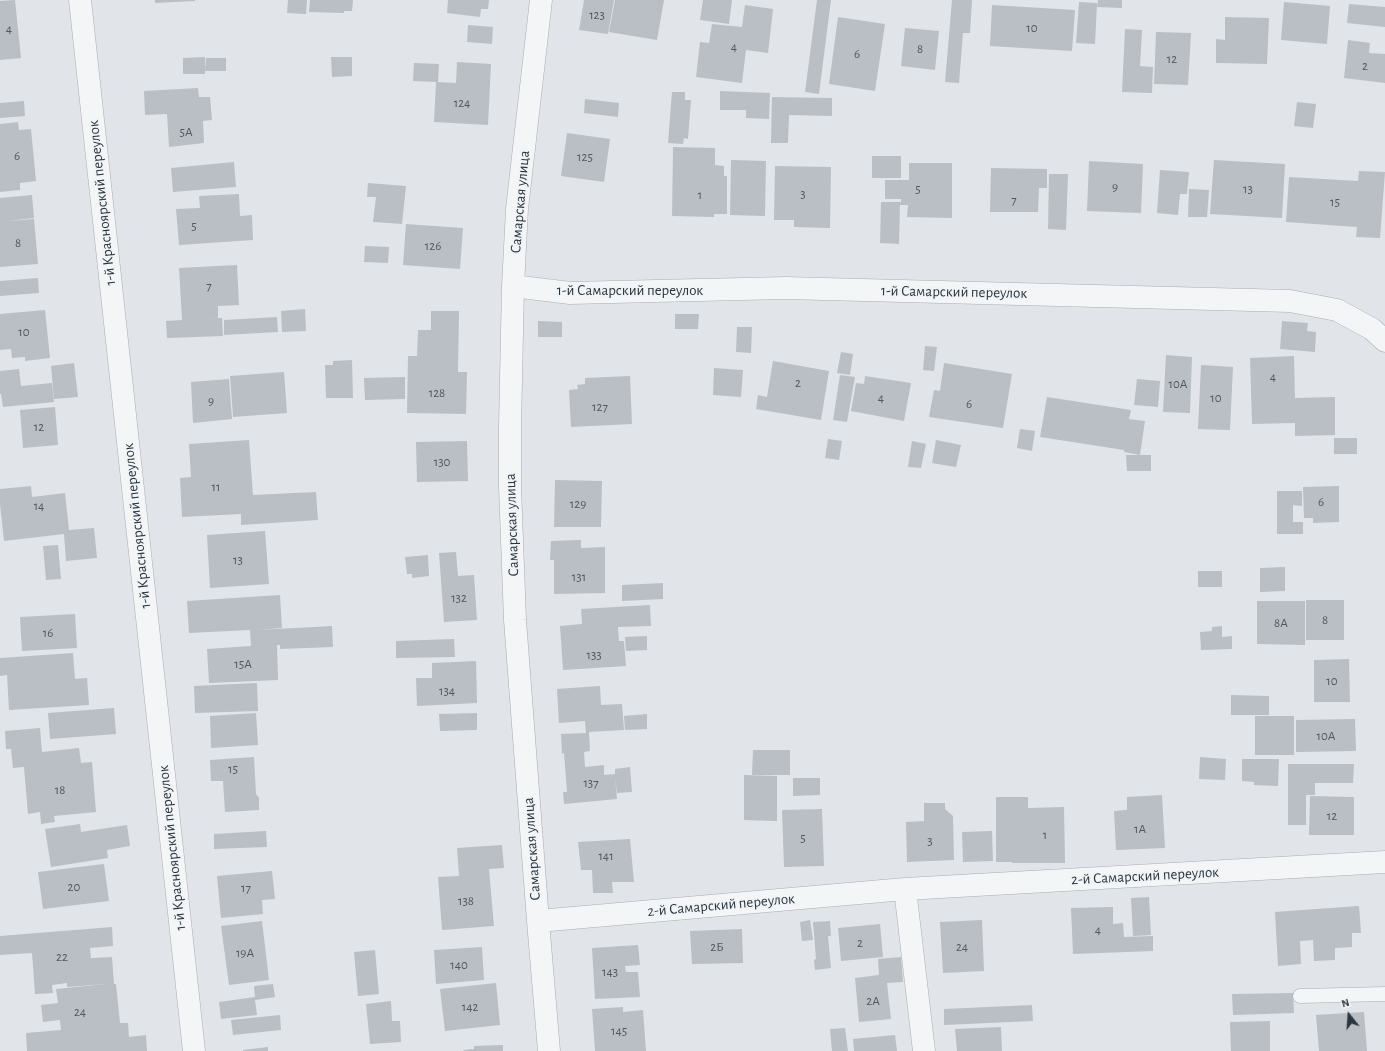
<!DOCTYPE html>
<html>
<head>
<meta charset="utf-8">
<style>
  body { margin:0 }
  #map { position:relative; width:1385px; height:1051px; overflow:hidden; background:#e1e5e9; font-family:"Alegreya Sans",sans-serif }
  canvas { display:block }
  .north { position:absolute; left:1329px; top:995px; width:40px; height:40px; -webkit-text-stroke:3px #f0f4f6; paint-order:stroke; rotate:343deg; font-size:11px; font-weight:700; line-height:16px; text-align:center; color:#2b353f }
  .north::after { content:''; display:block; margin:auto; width:14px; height:18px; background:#2b353f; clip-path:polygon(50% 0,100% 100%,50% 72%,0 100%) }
</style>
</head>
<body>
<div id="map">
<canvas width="1385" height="1051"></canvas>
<div class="north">N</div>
</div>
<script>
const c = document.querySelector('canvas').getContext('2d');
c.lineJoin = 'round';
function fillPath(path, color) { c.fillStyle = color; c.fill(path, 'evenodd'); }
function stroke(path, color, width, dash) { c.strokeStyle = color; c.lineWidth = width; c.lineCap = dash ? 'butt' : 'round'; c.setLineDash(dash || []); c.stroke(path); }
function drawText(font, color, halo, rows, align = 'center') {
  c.font = font + ' "Alegreya Sans",sans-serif'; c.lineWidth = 3; c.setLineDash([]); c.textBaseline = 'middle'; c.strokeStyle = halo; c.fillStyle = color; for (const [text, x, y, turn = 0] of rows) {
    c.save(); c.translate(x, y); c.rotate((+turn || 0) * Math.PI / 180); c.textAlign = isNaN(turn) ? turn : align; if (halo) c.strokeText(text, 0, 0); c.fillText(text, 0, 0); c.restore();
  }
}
const building = new Path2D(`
  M15 0 21 58 0 60V1Z
  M155 0H195V1L155 3Z
  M288 0H307L306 14 287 13Z
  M310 0H353L352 11H344V13L309 12Z
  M448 0H489L488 9H481L480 17 447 13Z
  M584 0H614L608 34 579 30Z
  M615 0H664L657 40 609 32Z
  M703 0H732L729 24 700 20Z
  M817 0H831L819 94 805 92Z
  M952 0H972L970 33H963L959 83 945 82Z
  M1098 0H1122V8L1097 7Z
  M1079 2 1097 3 1095 44 1076 43Z
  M1284 2 1330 6 1327 44 1281 40Z
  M1349 4 1385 7V27L1347 23Z
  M745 5 773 9 768 53 746 50 742 83 696 77 700 42 709 43 712 24 742 27Z
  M992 5 1075 10 1072 51 990 46Z
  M838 17 885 24 875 91 829 84Z
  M1225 17 1269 18 1267 64 1216 63V39L1225 40Z
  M468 25 493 27 492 44 467 42Z
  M905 28 939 31 935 70 901 66Z
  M1125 29 1142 30 1140 66 1153 67 1152 93 1122 92Z
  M1156 32 1191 33 1188 85 1154 84Z
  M1348 40 1370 43 1369 53 1385 54V83L1344 78Z
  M205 57V74H183V58Z
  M331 57H352V76L332 77Z
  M206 58H226V71H205Z
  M457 62 491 64 488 125 434 122 436 82 456 83Z
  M414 63 439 64 438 82 413 81Z
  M198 88 199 97H210L212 120 203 121 204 143 169 147 167 114 145 115 144 91Z
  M720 91 770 93 769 119 746 118V110H720Z
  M672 92H685V100H691L688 139 684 138 683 144 668 143Z
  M772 97 832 98V116L789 115 788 143H771Z
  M585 99 619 103 618 117 584 113Z
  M24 101 25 116 0 118V103Z
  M1297 102 1316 104 1313 128 1294 126Z
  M18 122 19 130 31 129 36 181 20 183V190L0 192V124Z
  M567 133 610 139 604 182 561 176Z
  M673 147 715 148V165L724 166V176H727V214H714V217L672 216Z
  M872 156H901V178H872Z
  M731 160 766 161 765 216 730 215Z
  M1214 160 1285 164 1282 218 1210 214Z
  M1089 161 1143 164 1141 213 1087 211Z
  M234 162 236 187 173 192 171 168Z
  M909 163H952V218L907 217 908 205H900L899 244 880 243 881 202H901V199H885V180H909Z
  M775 166 831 167 830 228 794 227V220H774Z
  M991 168 1047 169V188H1039L1038 212H990Z
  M1160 170 1189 172 1187 194H1180L1178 215 1157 213Z
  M1359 171 1385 172 1380 238 1356 237 1357 227 1286 222 1289 177 1358 181Z
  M1049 174H1068L1066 230 1048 229Z
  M368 183 406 186 402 224 373 222 376 197H367Z
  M1189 189 1209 190 1207 217H1188Z
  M239 194 240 216 252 215 253 240 179 245 176 209 200 208 199 196Z
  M32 195 34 218 7 221 34 219 38 264 0 267V198Z
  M406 224 463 228 460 269 403 265Z
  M365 246 389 247 388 263 364 262Z
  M237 265 239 305 218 306V318L194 319 222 318 223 336 167 338 166 321 182 320 179 268Z
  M38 278 39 293 0 296V281Z
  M305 309 306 331 282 332 281 311Z
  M45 310 50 358 25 361V357L12 358 11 349 0 350V314Z
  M431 311H459L458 372H467L466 414 407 413 408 356H417L418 330H431Z
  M675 314H699L698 329H675Z
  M277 317 278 332 224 335V320Z
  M538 321 562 322V337H538Z
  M1282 321 1308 323 1307 331 1316 332 1315 352 1280 349Z
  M737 327H752L751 353 736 352Z
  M925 346 937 347 934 371 923 370Z
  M841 352 853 354 850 375 837 373Z
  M1166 355 1192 357 1190 413 1163 412Z
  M1294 356 1295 398 1335 397V435L1295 436V423L1252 424 1250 358Z
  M352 360 353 398H326L325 365H333V361Z
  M773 361 829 371 821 420 756 409 758 395 767 397Z
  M74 363 78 397 54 399 51 366Z
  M944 363 1012 374 1003 428 929 417 934 390 940 391Z
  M1201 365 1233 367 1230 430 1198 429Z
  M714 368 743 370 741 397 713 395Z
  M19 369 21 386 52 383 54 402 3 407 1 394H0V371Z
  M284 372 287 413 233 417 230 376Z
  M840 375 855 377 847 422 833 420Z
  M630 376 632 424 571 427 569 390 578 389 577 385 585 384V378Z
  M865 376 911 383 904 421 851 411 856 383 864 384Z
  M405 377V399L365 400 364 378Z
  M229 379 232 419 193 423 191 382Z
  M1137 379 1160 381 1158 407 1134 405Z
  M1047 397 1131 410 1129 419 1145 421 1140 455 1124 452V450L1040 437Z
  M55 407 58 445 23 448 20 410Z
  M1020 429 1035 431 1032 451 1017 448Z
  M1334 438H1357V454H1334Z
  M828 439 842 441 839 460 825 458Z
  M249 440 253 495 316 492 318 520 241 525V514L182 517 180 478 191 477 189 444Z
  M936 440 961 445 956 467 932 463Z
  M467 441 468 481 417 482 416 442Z
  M912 441 926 444 921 468 908 467Z
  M1126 455H1151V471H1127Z
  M555 480 602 481 601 527H554Z
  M31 486 32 497 65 493 69 530 94 528 97 558 66 561 64 534 4 541 0 504V489Z
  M1339 486V522L1313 523V518H1304L1303 487Z
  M1277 491H1302V506L1293 505V522H1303V534H1277Z
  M265 531 269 584 210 588 207 535Z
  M581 540V548L605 547V593L554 594V560H550L551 541Z
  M58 545 61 579 46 580 43 546Z
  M456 552 458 576 474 575 477 620 444 622 439 553Z
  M428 555 429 576 412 578V574H407L405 557Z
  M1285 567V591L1260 592V568Z
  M1198 571H1222V587H1198Z
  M663 583V599L622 601V585Z
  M280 595 282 628 257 630 332 626 333 647 280 649V645H277L278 680 209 683 207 649 251 646 250 630 189 633 187 601Z
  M1306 600H1344V640H1306Z
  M1257 601H1305V645L1257 644Z
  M650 605 651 626 618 627 619 641H624L626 666 563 670 560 626 582 624 581 609Z
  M75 614 77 648 22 651 20 617Z
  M1222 626V637L1232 636V649L1201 650 1200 632 1212 631V627Z
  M647 636V650L626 651 625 637Z
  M454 639 455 657 396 658V641Z
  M73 653 75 679 87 678 89 705 9 710 7 675 0 676V658Z
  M1349 659 1350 702H1314V660Z
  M476 661 477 703 417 706 416 678H432V663Z
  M257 683 258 711 195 713 194 686Z
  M600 686 601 705 622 704 624 730 589 732 590 751 584 752 585 767 604 765V775L615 774V769L630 767 632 792 617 793 615 777 617 799 564 804 563 792H567L564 753 562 754 561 734 586 733 585 721 559 723 557 689Z
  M1231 695 1269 696V715H1231Z
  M114 708 116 734 50 739 48 713Z
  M256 713 258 745 211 748 210 716Z
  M477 713V730L440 731 439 714Z
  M647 714V729L625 730 624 716Z
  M1255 716H1294V755H1255Z
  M1355 719 1356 751 1296 752V720Z
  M40 728 42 752 79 748 81 763 92 762 96 812 54 816 55 822 41 824 40 812 28 814 24 767 13 768 11 749H6L5 731Z
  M753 750H790V775H752Z
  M254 757 256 794 259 798V810L225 812 223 781H211L210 760Z
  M1200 757 1226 759 1225 780 1199 779Z
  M1242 759H1279L1278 786 1254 785V782L1242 781Z
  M1288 764H1354L1353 783H1315V795H1306V825H1288Z
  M744 775 777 776V821L744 820Z
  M793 778H820V795L793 796Z
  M1162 795 1165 848 1116 850 1114 811 1127 810V797Z
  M1310 796 1354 797V835H1309Z
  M996 797H1028V808L1064 807 1065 863H1012V862H996Z
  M924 803H945V809L953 816 954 860 907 862 906 822 924 821Z
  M822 809 824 866 784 867 782 810Z
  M80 824 81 832 127 825 130 846 107 850 108 858 51 867 45 829Z
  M266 831 267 847 214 849V834Z
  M992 831 993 861 963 862 962 832Z
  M630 839 634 882H612L613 893H593L592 870H581L578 842Z
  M502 845 504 868 489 869 494 926 442 930 438 877 459 876 457 848Z
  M104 864 109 901 43 909 38 872Z
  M272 871 275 899 262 900 263 914 221 918 217 876Z
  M1149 897 1151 935 1133 936 1131 898Z
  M1359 906 1361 933H1352V947L1335 948V960L1314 961 1313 940 1300 941 1301 964 1278 966 1275 912Z
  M1113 907V924L1123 923 1124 937 1153 936V951L1073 954 1071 908Z
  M810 920 813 940 802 941 800 922Z
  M982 920 984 971 943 973 940 922Z
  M262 921 269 980 229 985 221 926Z
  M830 921 831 936H828L831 968 815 970 814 960 816 959 813 922Z
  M880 924 883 957 841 961 838 928Z
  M112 927 113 946 90 948 91 958 112 957 114 984H116L120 1023H128L129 1037 146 1035 147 1051H27L26 1033 61 1030 60 1020 43 1022 41 1005 58 1003 56 989 106 984 67 987V983L52 985 53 993 35 994 32 953 0 955V936Z
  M742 929 743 963 692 964 690 931Z
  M638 945 640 965 625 966 626 972H638L640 997 595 999 592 948Z
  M482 947 484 980 436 984 434 950Z
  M375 950 379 994 358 996 354 952Z
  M901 957 903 982 887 983 891 1019 859 1022 855 978 879 975 878 959Z
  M496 983 500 1025 445 1031 440 989Z
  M273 984 275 997 255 1000 257 1015 221 1019 219 1002 255 997 254 986Z
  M1293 993 1294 1013 1233 1015 1232 994Z
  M391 1001 392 1021H400L401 1042 370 1044 366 1004Z
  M1032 1005 1033 1021 944 1025V1009Z
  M623 1007V1012L643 1010 646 1051H595L592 1009Z
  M1364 1012 1367 1051H1319L1316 1015Z
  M280 1015 281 1030 233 1035 231 1020Z
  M1270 1021V1051H1231L1230 1022Z
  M1001 1027 1002 1051H957L955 1029Z
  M845 1028 848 1051H832L830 1029Z
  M895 1035 897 1051H854L853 1039Z
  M503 1045V1051H464L463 1050 474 1049V1046Z
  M268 1047V1051H243V1050Z`);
const lane = new Path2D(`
  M1300 996 1385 994`);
const street = new Path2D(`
  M80 0 194 1051
  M541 0 517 209 513 286 510 426V487L515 620 538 921 549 1051
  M513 286 570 293 785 288 1290 301 1337 310 1372 329 1385 341
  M905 889 924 1051
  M538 921 905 889 1385 862`);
const numberNames = [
  ["123",597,15],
  ["10",1032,28],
  ["4",9,29],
  ["4",734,47],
  ["8",920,49],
  ["6",857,54],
  ["12",1172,59],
  ["2",1365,66],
  ["124",462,103],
  ["5А",186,132],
  ["6",17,156],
  ["125",585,157],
  ["9",1115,187],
  ["5",918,189],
  ["13",1248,189],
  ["3",803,194],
  ["1",700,195],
  ["7",1014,200],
  ["15",1335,202],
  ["5",194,226],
  ["8",18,243],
  ["126",433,246],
  ["7",209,286],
  ["10",24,332],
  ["4",1273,377],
  ["2",798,383],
  ["10А",1178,384],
  ["128",437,393],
  ["4",881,398],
  ["10",1216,398],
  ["9",211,401],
  ["6",969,404],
  ["127",600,407],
  ["12",39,427],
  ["130",442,462],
  ["11",216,487],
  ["6",1321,502],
  ["129",578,504],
  ["14",39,506],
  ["13",238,560],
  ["131",579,577],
  ["132",459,598],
  ["8",1325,620],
  ["8А",1281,623],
  ["16",48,633],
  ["133",594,655],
  ["15А",243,664],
  ["10",1332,681],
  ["134",447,691],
  ["10А",1326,736],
  ["15",233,769],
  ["137",591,783],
  ["18",60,790],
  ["12",1332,816],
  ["1А",1140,829],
  ["1",1045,835],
  ["5",803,838],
  ["3",930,841],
  ["141",606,856],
  ["20",74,887],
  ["17",246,888],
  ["138",466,901],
  ["4",1098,930],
  ["2",860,943],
  ["2Б",717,947],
  ["24",962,947],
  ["19А",245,953],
  ["22",62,957],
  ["140",459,965],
  ["143",610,972],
  ["2А",873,1001],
  ["142",470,1007],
  ["24",80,1012],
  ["145",619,1031]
];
const streetNames = [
  ["Самарская улица",520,202,-85],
  ["1-й Красноярский переулок",102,203,-96],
  ["1-й Самарский переулок",630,290],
  ["1-й Самарский переулок",954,292,1],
  ["Самарская улица",512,525,-92],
  ["1-й Красноярский переулок",137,526,-96],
  ["1-й Красноярский переулок",172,848,-96],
  ["Самарская улица",532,849,-94],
  ["2-й Самарский переулок",1145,876,-3],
  ["2-й Самарский переулок",721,905,-5]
];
fillPath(building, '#b9bfc5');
stroke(lane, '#a7adb3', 15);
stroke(street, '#a7adb3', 23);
stroke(lane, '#f3f5f7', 14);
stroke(street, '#f3f5f7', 22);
drawText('13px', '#4e5860', null, numberNames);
drawText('15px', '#2b353f', '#f0f4f6', streetNames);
</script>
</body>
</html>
